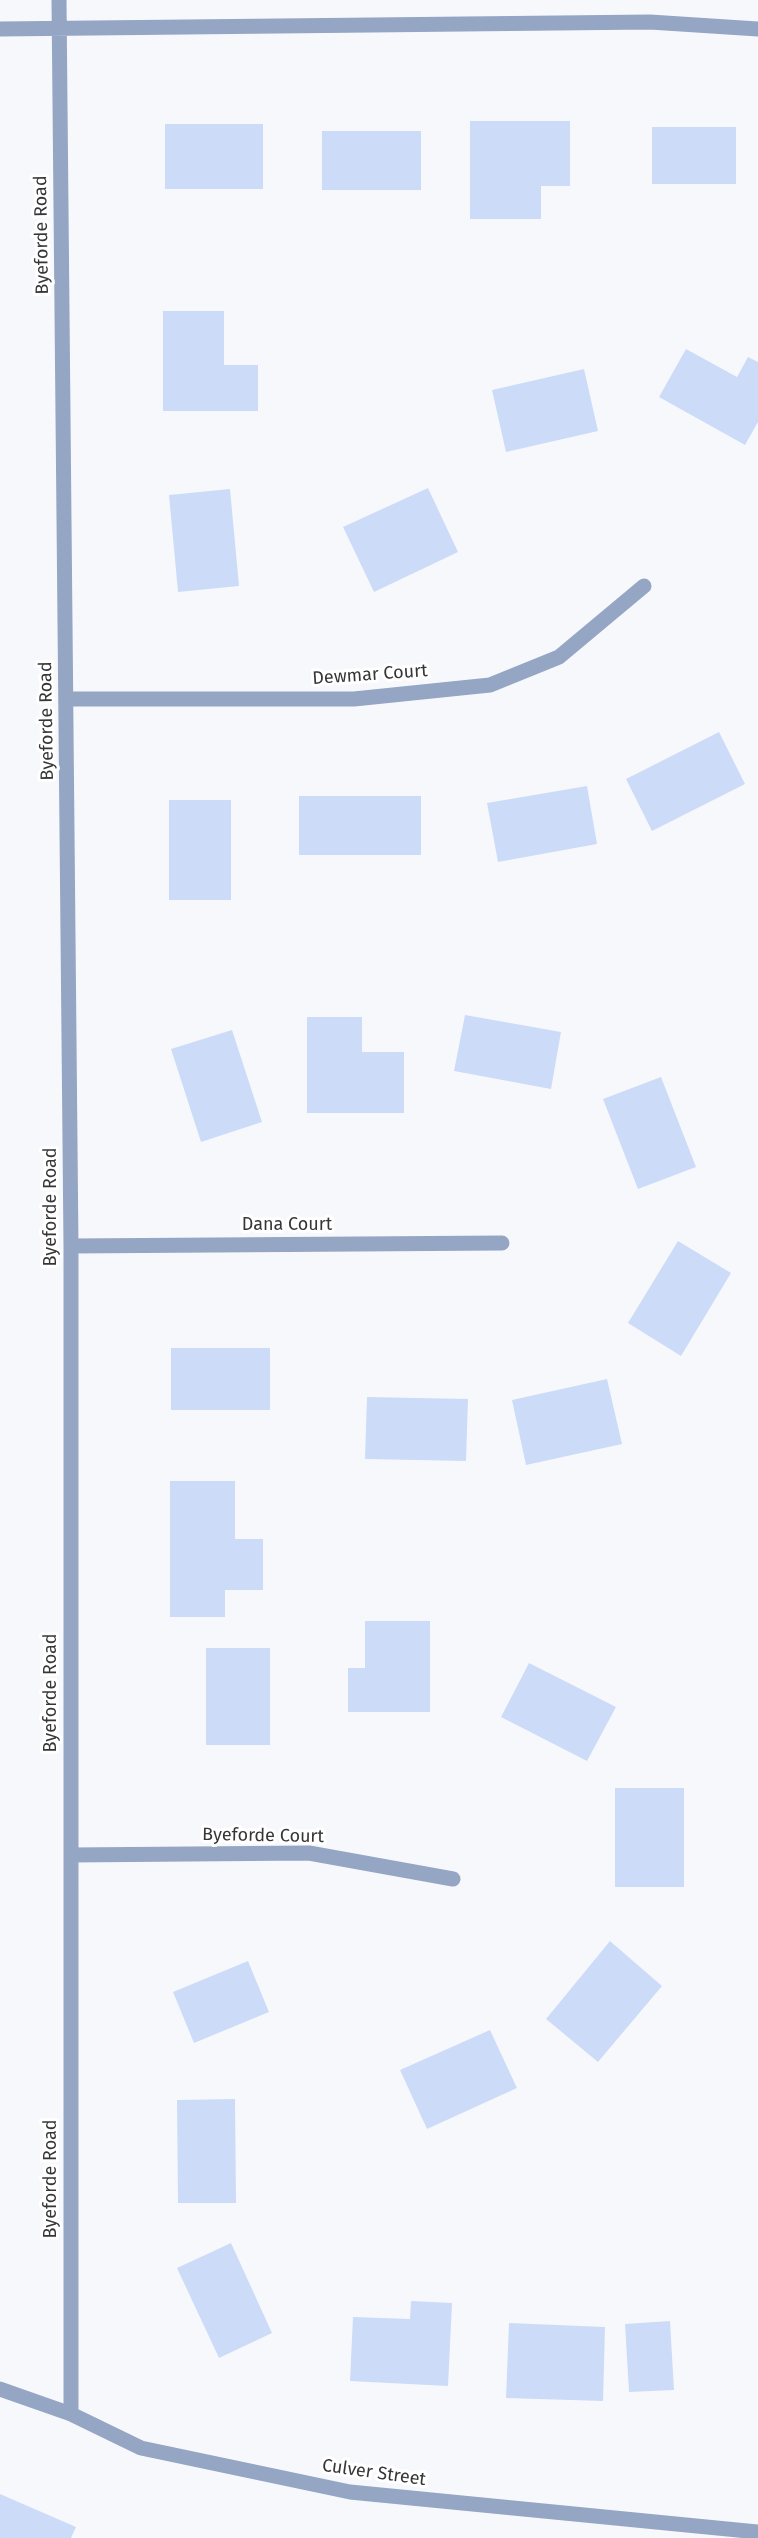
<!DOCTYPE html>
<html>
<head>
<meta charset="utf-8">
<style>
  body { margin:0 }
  canvas { display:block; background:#f7f8fc }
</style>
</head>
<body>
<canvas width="758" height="2538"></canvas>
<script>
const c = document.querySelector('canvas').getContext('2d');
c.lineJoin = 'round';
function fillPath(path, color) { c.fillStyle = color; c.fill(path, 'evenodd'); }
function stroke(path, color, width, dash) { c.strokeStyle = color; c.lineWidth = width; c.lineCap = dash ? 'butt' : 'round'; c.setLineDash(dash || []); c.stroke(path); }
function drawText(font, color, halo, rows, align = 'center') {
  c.font = font + ' "Fira Sans",sans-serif'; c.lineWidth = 6; c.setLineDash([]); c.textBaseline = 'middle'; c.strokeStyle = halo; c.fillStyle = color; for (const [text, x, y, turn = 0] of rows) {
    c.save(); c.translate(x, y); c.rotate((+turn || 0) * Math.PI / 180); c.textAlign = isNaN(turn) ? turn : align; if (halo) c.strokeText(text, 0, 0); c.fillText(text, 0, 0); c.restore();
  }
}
const building = new Path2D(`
  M470 121H570V186H541V219H470Z
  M165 124H263V189H165Z
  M652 127H736V184H652Z
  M322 131H421V190H322Z
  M163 311H224V365H258V411H163Z
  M686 349 737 377 748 357 758 362V422L745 445 659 397Z
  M584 369 598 431 506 452 492 390Z
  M428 488 458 552 374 592 343 527Z
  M230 489 239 586 178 592 169 495Z
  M719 732 745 784 652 831 626 779Z
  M587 786 597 844 498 862 487 803Z
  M299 796H421V855H299Z
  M169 800H231V900H169Z
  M465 1015 561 1032 551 1089 454 1071Z
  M307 1017H362V1052H404V1113H307Z
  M232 1030 262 1122 201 1142 171 1049Z
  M661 1077 696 1167 638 1189 603 1099Z
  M678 1241 731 1273 681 1356 628 1323Z
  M171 1348H270V1410H171Z
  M607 1379 622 1444 526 1465 512 1400Z
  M367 1397 468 1399 466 1461 365 1459Z
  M170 1481H235V1539H263V1590H225V1617H170Z
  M365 1621H430V1712H348V1668H365Z
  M206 1648H270V1745H206Z
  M529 1663 616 1707 587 1761 501 1717Z
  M615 1788H684V1887H615Z
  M610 1941 662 1986 598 2062 546 2019Z
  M248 1961 269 2012 194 2043 173 1992Z
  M490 2030 517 2088 427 2129 400 2070Z
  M235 2099 236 2203H178L177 2100Z
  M231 2243 272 2333 219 2358 177 2268Z
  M411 2301 452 2303 448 2386 350 2381 353 2317 410 2319Z
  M670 2321 674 2390 629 2392 625 2324Z
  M509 2323 605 2327 603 2401 506 2398Z
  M0 2494 76 2527 71 2538H0Z`);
const minor = new Path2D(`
  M59 0 71 1246V2414
  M0 29 650 22 758 29
  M67 699H354L490 685 559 657 644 586
  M71 1246 502 1243
  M71 1855 309 1853 453 1879
  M0 2389 71 2414 141 2448 350 2492 758 2532`);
const streetNames = [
  ["Byeforde Road",42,235,-91],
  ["Dewmar Court",370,675,-4],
  ["Byeforde Road",47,721,-91],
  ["Byeforde Road",51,1207,-90],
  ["Dana Court",287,1225],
  ["Byeforde Road",51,1693,-90],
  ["Byeforde Court",263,1836,1],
  ["Byeforde Road",51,2179,-90],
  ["Culver Street",374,2473,8]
];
fillPath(building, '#ccdcf8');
stroke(minor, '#95a6c4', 15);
drawText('18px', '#363637', '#fff', streetNames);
</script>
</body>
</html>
